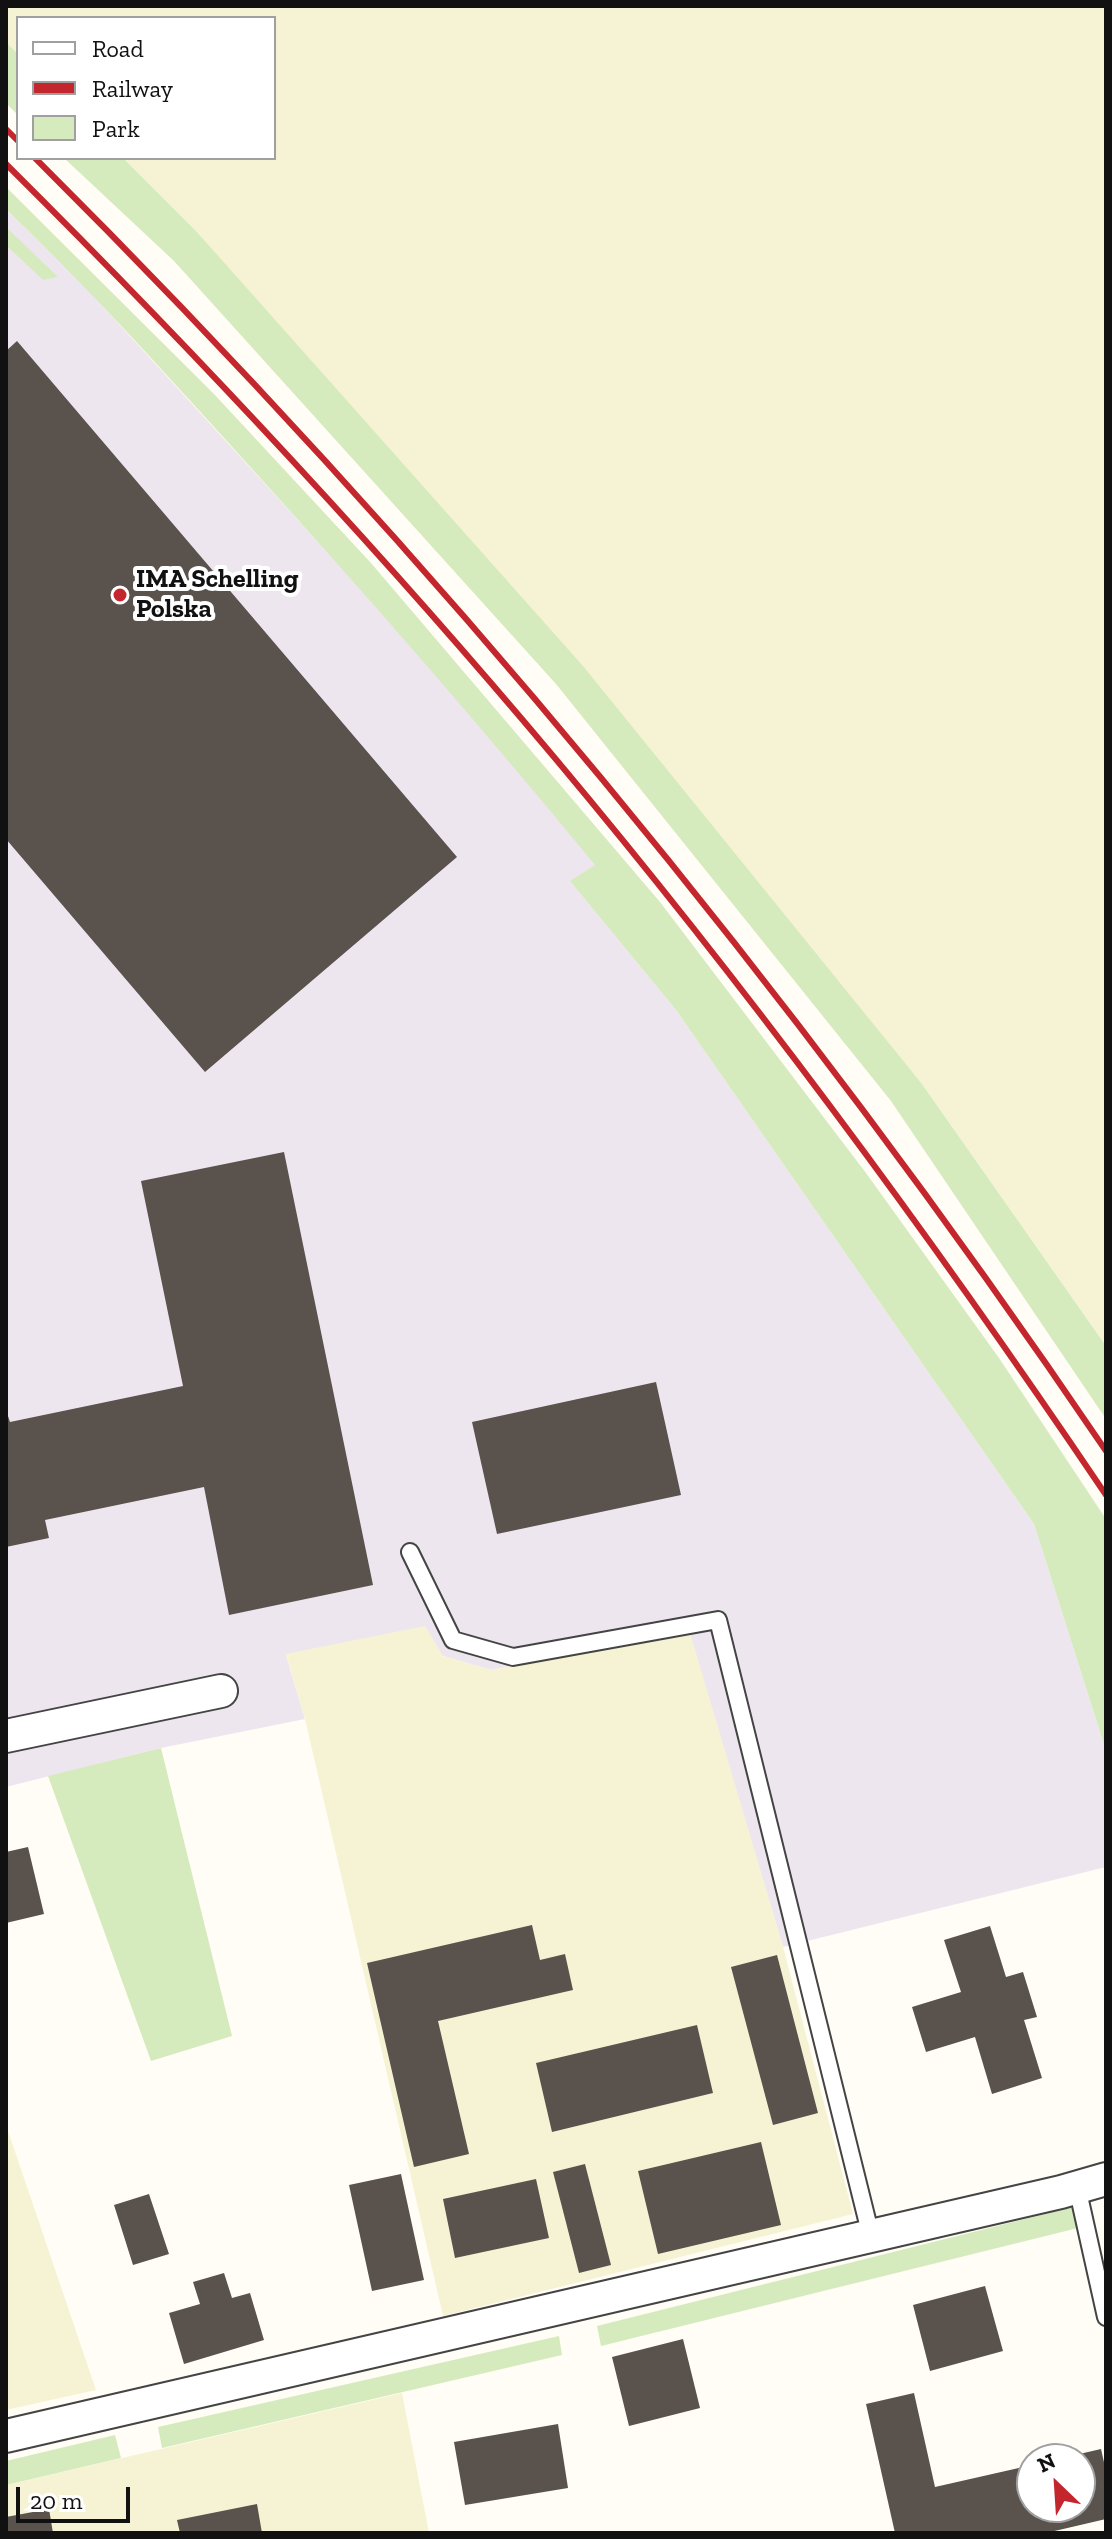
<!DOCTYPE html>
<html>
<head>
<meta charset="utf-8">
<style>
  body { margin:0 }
  #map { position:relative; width:1112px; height:2539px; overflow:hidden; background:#fffdf5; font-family:"Zilla Slab",serif }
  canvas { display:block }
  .frame { position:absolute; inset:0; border:8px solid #111; pointer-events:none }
  .legend { position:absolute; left:16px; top:16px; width:260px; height:144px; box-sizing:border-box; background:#fff; border:2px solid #a0a0a0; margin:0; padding:10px 14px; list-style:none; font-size:24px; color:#111 }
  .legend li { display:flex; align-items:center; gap:16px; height:40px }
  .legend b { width:40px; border:2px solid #a0a0a0 }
  .north { position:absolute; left:1016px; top:2443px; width:80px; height:80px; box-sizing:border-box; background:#fff; border:2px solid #a0a0a0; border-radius:50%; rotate:335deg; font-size:22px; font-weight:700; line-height:32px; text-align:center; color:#111 }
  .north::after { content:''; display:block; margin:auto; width:28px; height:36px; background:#c4262e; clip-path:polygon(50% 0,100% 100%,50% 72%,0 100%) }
  .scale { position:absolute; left:16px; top:2487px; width:114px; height:36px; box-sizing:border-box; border:4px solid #111; border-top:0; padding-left:10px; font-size:24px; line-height:28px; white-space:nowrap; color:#111; -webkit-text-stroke:6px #fff; paint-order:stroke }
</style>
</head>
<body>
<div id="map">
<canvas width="1112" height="2539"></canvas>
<div class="frame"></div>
<ul class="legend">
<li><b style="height:10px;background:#fff"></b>Road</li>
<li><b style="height:10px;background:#c4262e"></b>Railway</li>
<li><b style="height:22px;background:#d5ebbd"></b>Park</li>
</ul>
<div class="north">N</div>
<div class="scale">20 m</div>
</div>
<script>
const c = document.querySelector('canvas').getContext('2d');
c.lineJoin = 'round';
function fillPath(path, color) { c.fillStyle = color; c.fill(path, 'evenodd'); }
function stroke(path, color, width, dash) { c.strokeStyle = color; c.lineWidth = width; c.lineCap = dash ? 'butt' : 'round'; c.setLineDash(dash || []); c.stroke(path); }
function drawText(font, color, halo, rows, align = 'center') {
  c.font = font + ' "Zilla Slab",serif'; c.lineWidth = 8; c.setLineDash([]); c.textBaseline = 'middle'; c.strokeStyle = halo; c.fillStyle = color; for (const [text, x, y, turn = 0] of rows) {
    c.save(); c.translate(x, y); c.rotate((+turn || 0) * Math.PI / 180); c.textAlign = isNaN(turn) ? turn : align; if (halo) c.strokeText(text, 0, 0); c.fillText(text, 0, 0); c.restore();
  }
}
const industrial = new Path2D(`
  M6 209 66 266 339 565 471 714 596 865 571 882 676 1010 1034 1524 1106 1751V1867L783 1947 689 1633 491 1670 443 1656 286 1655 305 1719 161 1748 6 1787Z`);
const farmland = new Path2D(`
  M6 6H1106V1346L922 1084 196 231 123 158H274V18H18V54L6 42Z
  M425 1626 443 1656 491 1670 690 1633 783 1947 853 2214 443 2316 305 1719 286 1654Z
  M6 2125 96 2390 6 2410Z
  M402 2393 429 2533H6V2485Z`);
const green = new Path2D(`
  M6 42 18 54V115L6 103Z
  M64 158H123L196 231 583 666 922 1084 1106 1346V1419L891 1101 556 684 174 261Z
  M6 187 214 394 371 563 660 902 866 1173 999 1358 1106 1519V1751L1034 1524 676 1010 570 881 595 865C481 726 364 592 243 459 166 374 89 288 6 209Z
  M6 227 58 277 43 280 6 245Z
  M161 1748 232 2036 151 2061 48 1776Z
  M1073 2207 1078 2228 601 2346 597 2326Z
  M559 2336 562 2355 162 2448 158 2427Z
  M115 2435 121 2458 6 2485V2461Z`);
const building = new Path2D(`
  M17 341 457 857 205 1072 6 839V351Z
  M284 1152 373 1585 229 1615 204 1487 45 1520 49 1538 6 1547V1410L10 1422 183 1386 141 1181Z
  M656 1382 681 1495 497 1534 472 1422Z
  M28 1847 44 1914 6 1923V1852Z
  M532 1925 540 1960 565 1954 573 1990 438 2021 469 2154 414 2167 367 1963Z
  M990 1926 1006 1977 1023 1972 1037 2017 1024 2020 1042 2078 992 2094 975 2037 926 2052 912 2007 961 1992 944 1940Z
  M777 1955 818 2113 773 2125 731 1967Z
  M697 2025 713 2093 552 2132 536 2063Z
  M761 2142 781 2225 658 2254 638 2171Z
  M585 2164 611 2265 579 2273 553 2172Z
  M401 2174 424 2280 372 2291 349 2185Z
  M536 2179 549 2238 455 2258 443 2199Z
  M149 2194 169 2254 133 2265 114 2205Z
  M224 2273 232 2298 250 2293 264 2340 184 2364 169 2313 200 2304 193 2282Z
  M985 2286 1003 2351 930 2371 913 2305Z
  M683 2339 700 2408 629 2426 612 2357Z
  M914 2393 935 2487 1032 2465V2507H1080V2459L1062 2458 1101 2449 1106 2471V2519L1046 2533H895L866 2404Z
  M558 2424 568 2488 465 2505 454 2442Z
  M257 2504 262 2533H180L177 2520Z
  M49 2509 53 2533H6V2517Z`);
const service = new Path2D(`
  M410 1552 453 1640 513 1657 718 1620 871 2236
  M1077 2187 1106 2317`);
const minor = new Path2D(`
  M6 1736 221 1691
  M6 2436 1061 2192 1106 2179`);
const rail = new Path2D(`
  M6 129 18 141
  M35 158C433 554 791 986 1106 1451
  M6 164C197 354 381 551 554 757 752 993 934 1240 1106 1495`);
const markers = [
  [120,595,8,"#c4262e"]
];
const poiNames = [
  ["IMA Schelling",136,580],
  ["Polska",136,610]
];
fillPath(industrial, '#eee6ef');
fillPath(farmland, '#f6f3d4');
fillPath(green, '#d5ebbd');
fillPath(building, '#5a524d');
stroke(service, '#444', 20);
stroke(minor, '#444', 36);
stroke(service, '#fff', 16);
stroke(minor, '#fff', 32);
stroke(rail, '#c4262e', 6);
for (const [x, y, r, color] of markers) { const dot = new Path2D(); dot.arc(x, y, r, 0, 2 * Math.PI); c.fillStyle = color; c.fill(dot); stroke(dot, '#fff', 3); }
drawText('bold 26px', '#111', '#fff', poiNames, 'left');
</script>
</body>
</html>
